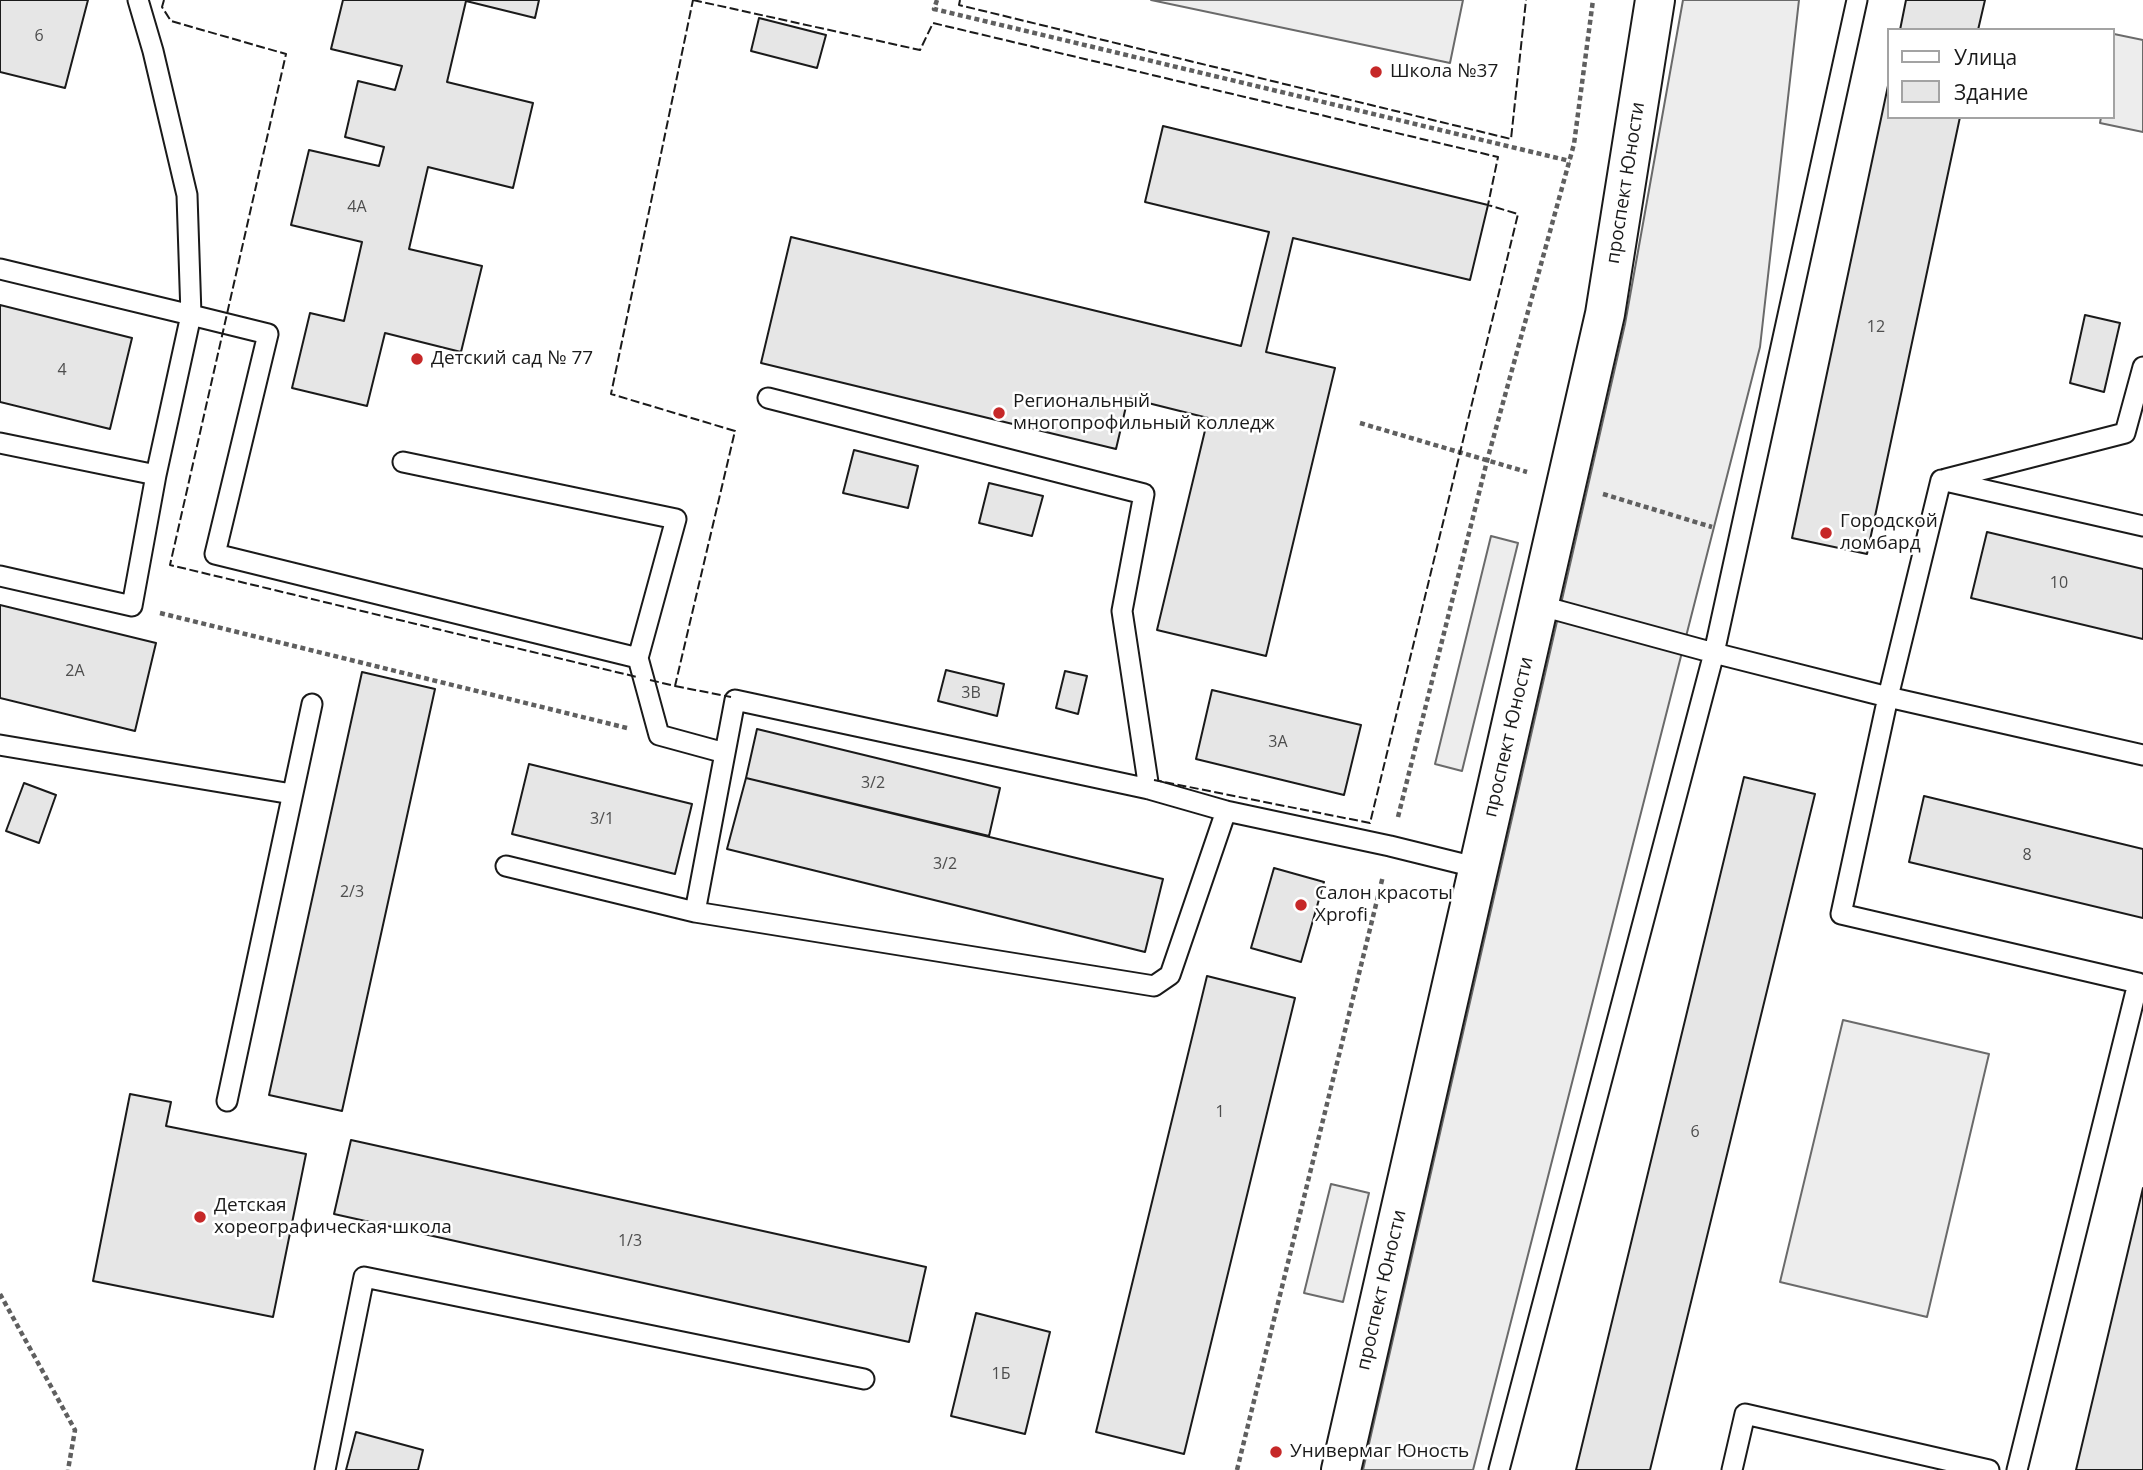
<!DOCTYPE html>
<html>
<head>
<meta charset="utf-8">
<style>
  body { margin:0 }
  #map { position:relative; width:2143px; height:1470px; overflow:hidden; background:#fff; font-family:"Open Sans",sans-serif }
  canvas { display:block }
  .legend { position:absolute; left:1887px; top:28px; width:228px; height:91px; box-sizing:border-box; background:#fff; border:2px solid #a3a3a3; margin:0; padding:9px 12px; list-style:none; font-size:21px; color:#1a1a1a }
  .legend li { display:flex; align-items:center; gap:14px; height:35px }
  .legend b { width:35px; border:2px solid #a3a3a3 }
</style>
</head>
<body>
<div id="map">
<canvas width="2143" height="1470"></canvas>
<ul class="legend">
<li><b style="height:9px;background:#fff"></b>Улица</li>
<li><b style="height:19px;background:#e6e6e6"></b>Здание</li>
</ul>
</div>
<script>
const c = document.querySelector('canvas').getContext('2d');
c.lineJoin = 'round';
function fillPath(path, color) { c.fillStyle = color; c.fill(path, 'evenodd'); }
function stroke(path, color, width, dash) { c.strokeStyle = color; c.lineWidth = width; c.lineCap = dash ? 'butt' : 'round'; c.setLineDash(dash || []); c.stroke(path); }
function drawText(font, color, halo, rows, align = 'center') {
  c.font = font + ' "Open Sans",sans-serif'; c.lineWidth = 5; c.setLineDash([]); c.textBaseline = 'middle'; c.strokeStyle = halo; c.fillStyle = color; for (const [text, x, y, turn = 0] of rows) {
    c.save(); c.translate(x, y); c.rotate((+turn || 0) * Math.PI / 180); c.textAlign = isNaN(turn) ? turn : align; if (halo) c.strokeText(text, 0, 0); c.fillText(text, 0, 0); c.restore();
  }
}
const built = new Path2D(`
  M1151 0H1463L1450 63Z
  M1683 0H1799L1760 347 1473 1470H1363L1625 324Z
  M2114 34 2143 40V132L2100 123 2101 117H2113Z
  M1491 536 1518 543 1462 771 1435 764Z
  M1843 1020 1989 1054 1927 1317 1780 1282Z
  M1331 1184 1369 1193 1343 1302 1304 1293Z`);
const building = new Path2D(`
  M0 0H88L65 88 0 72Z
  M343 0H539L535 18 466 1 447 82 533 103 513 188 428 167 409 249 482 266 461 352 385 333 367 406 292 388 310 313 344 321 362 242 291 225 309 150 379 166 384 147 345 137 358 81 395 90 402 66 331 49Z
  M1906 0H1985L1978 30H1900Z
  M759 18 826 35 817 68 751 51Z
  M1889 81V117H1960L1867 554 1792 538Z
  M1163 126 1488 205 1470 280 1293 238 1266 352 1335 368 1266 656 1157 630 1208 418 1128 398 1116 449 761 363 791 237 1241 346 1269 232 1145 202Z
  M0 305 132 338 110 429 0 402Z
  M2085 315 2120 323 2104 392 2070 383Z
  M854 450 918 466 908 508 843 493Z
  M989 483 1043 496 1032 536 979 523Z
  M1987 532 2143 569V639L1971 598Z
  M0 605 156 643 135 731 0 698Z
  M946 670 1004 684 997 716 938 701Z
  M1065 671 1087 676 1078 714 1056 708Z
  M362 672 435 689 342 1111 269 1095Z
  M1212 690 1361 725 1344 795 1196 759Z
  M757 729 1000 788 989 836 746 778Z
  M529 764 692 804 675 874 512 834Z
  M1744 777 1815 794 1650 1470H1576Z
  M746 778 1163 879 1145 952 727 849Z
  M24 783 56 795 39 843 6 831Z
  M1924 796 2143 849V918L1909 862Z
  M1274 868 1324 882 1301 962 1251 948Z
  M1207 976 1295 998 1184 1454 1096 1432Z
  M130 1094 171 1102 166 1126 306 1154 273 1317 93 1281Z
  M351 1140 926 1267 909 1342 334 1214Z
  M2143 1188V1470H2076Z
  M976 1313 1050 1332 1025 1434 951 1416Z
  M356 1432 423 1450 418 1470H346Z`);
const path = new Path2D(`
  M937 0 934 9 1570 161
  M1360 423 1527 472
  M1603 494 1712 527
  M160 613 627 728
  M1398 817 1487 461 1574 144 1593 0
  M0 1294 75 1430 68 1470
  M1237 1470 1383 876`);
const lane = new Path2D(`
  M0 269 191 315 187 195 153 51 138 0
  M768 398 1144 494 1122 611 1149 789
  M0 443 156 475
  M403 462 676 519 638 658
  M1946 479 2125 433 2143 367
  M0 576 132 606 156 475 191 315 268 334 215 554 638 658 659 735 725 753
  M1538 605 1714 653 1888 697 2143 755
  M0 745 292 794
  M506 866 695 912 1154 986 1170 975 1226 811
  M695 912 735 700 1149 789 1226 811 1390 846 1479 868
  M227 1101 312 704
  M325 1470 364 1277 864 1379
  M1499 1470 1714 653 1857 0
  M1732 1470 1745 1414 1989 1470
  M2017 1470 2138 983 1841 914 1888 697 1941 480 2143 526`);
const secondary = new Path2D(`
  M1341 1470 1605 314 1655 0`);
const fence = new Path2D(`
  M164 0 162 7 171 21 286 54 170 565 637 677
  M693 0 920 50 933 23 1498 157 1488 205 1518 214 1370 823 1154 780
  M960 0 959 5 1511 139 1526 0
  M650 680 675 686 735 431 611 394 693 0
  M675 686 731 697`);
const markers = [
  [1376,72,7,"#c62828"],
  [417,359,7,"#c62828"],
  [999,413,7,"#c62828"],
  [1826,533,7,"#c62828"],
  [1301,905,7,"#c62828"],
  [200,1217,7,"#c62828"],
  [1276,1452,7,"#c62828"]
];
const numberNames = [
  ["6",39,36],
  ["4А",357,207],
  ["12",1876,327],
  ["4",62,370],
  ["10",2059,583],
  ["2А",75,671],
  ["3В",971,693],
  ["3А",1278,742],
  ["3/2",873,783],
  ["3/1",602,819],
  ["8",2027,855],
  ["3/2",945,864],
  ["2/3",352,892],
  ["1",1220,1112],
  ["6",1695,1132],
  ["1/3",630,1241],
  ["1Б",1001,1374]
];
const poiNames = [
  ["Школа №37",1390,72],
  ["Детский сад № 77",431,359],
  ["Региональный",1013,402],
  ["многопрофильный колледж",1013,424],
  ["Городской",1840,522],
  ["ломбард",1840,544],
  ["Салон красоты",1315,894],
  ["Xprofi",1315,916],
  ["Детская",214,1206],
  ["хореографическая школа",214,1228],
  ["Универмаг Юность",1290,1452]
];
const streetNames = [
  ["проспект Юности",1626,183,-81],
  ["проспект Юности",1509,737,-77],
  ["проспект Юности",1382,1290,-77]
];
fillPath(built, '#ededed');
stroke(built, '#6a6a6a', 2);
fillPath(building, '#e6e6e6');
stroke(building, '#1a1a1a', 2);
stroke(lane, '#1a1a1a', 23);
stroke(secondary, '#1a1a1a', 42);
stroke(path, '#5f5f5f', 4.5, [5, 3.5]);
stroke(lane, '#fff', 19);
stroke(secondary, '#fff', 38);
stroke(fence, '#1a1a1a', 2, [9, 3.5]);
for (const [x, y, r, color] of markers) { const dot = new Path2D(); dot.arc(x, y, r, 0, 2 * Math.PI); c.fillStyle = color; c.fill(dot); stroke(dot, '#fff', 2.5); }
drawText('16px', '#4d4d4d', null, numberNames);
drawText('19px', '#1a1a1a', '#fff', poiNames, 'left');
drawText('19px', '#1a1a1a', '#fff', streetNames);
</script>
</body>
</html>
